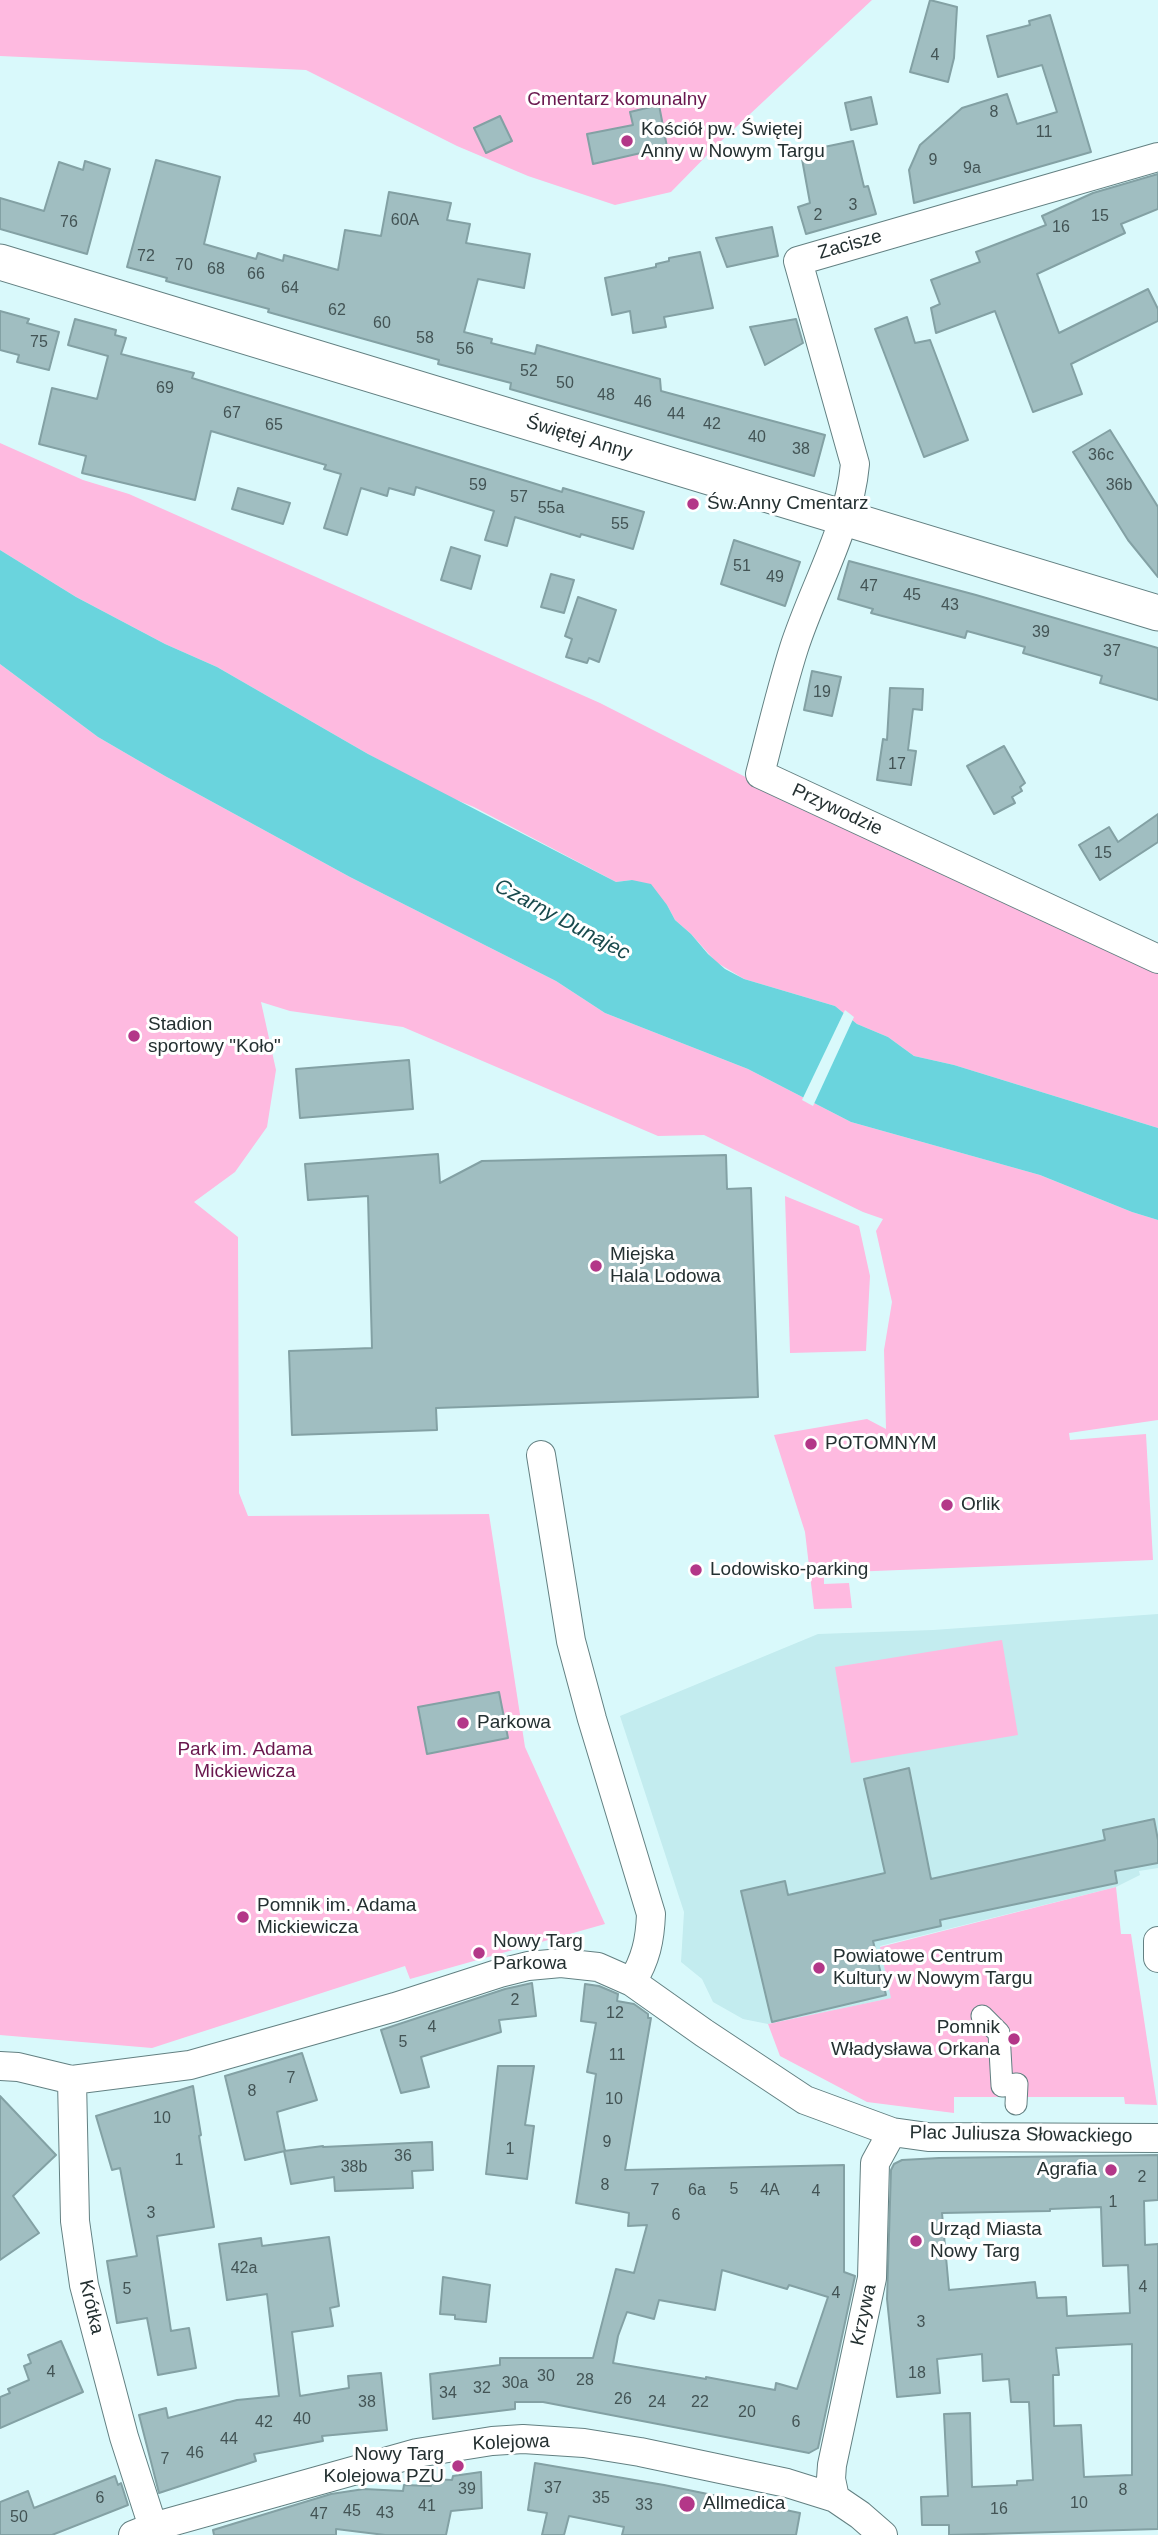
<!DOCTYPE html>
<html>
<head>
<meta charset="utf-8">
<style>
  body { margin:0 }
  canvas { display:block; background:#d9f9fb }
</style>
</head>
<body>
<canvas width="1158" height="2535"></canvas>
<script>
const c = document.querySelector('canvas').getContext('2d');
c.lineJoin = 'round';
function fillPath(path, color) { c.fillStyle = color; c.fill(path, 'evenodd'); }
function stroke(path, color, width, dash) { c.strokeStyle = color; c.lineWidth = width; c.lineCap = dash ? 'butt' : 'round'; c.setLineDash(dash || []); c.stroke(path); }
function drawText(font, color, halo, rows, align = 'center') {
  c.font = font + ' Arial,sans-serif'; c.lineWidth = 6; c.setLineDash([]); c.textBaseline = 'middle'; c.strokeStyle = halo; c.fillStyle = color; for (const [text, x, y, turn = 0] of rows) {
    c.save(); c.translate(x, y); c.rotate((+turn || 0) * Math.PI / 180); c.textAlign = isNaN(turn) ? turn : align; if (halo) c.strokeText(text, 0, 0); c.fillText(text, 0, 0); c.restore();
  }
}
const built = new Path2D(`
  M1158 1614V1868L1139 1871 1140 1875 1116 1887 880 1946 892 1998 768 2024 743 2019 713 2002 702 1979 681 1962 684 1912 620 1716 818 1634 933 1630Z`);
const green = new Path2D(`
  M0 0H872L719 143 671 192 615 205 528 176 457 146 306 70 0 56Z
  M0 443 83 480 129 494 600 703 775 792 1158 967V1128L954 1065 914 1056 888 1037 857 1024 835 1006 744 979 716 962 691 934 675 920 667 905 632 880 616 882 474 807 442 794 368 754 217 667 165 644 76 597 0 550Z
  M0 664 98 737 165 776 350 877 556 981 605 1013 748 1069 851 1122 1040 1175 1132 1212 1158 1220V1420L1069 1433 1070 1440 1146 1434 1153 1560 824 1573V1584L849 1583 852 1608 814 1609 805 1532 774 1435 867 1419 886 1429 884 1350 892 1302 876 1231 883 1219 863 1212 704 1135 658 1136 403 1027 290 1011 261 1002 276 1070 267 1127 235 1172 194 1202 238 1237 239 1493 248 1516 489 1514 525 1747 605 1924 410 1979 405 1966 152 2048 0 2035Z
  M785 1196 859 1226 870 1276 866 1351 790 1353Z
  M1002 1640 1018 1735 851 1763 835 1667Z
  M1116 1887 1121 1934H1131L1157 2105 1125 2104 1124 2097H954V2113L867 2102 780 2056 768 2024 891 1998 880 1947Z`);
const water = new Path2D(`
  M0 550 76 597 165 644 217 667 368 754 616 882 632 880 651 884 667 905 675 920 691 934 708 954 725 969 744 979 835 1006 857 1024 888 1037 914 1056 954 1065 1158 1128V1220L1132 1212 1040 1175 851 1122 748 1069 605 1013 556 981 350 877 165 776 98 737 0 664Z`);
const pier = new Path2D(`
  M845 1010 854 1017 813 1106 802 1100Z`);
const building = new Path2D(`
  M930 0 957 7 954 58 948 82 910 72Z
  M1050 15 1091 152 914 203 909 170 920 145 962 108 1007 94 1017 124 1057 112 1042 65 998 77 987 36 1030 25 1029 21Z
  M871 97 877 124 851 130 845 103Z
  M659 105 667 147 593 164 587 134 633 125 630 112Z
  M500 116 512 141 486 153 474 128Z
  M853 141 864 187 868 186 876 214 806 234 798 207 810 203 802 159 825 154 824 147Z
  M156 160 220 177 204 244 256 259 258 253 283 261 284 255 338 270 345 230 381 236 389 192 451 203 447 220 470 224 466 243 530 254 524 288 478 279 464 332 492 339 491 343 535 354 537 345 660 379 661 391 825 435 814 476 510 389 511 383 438 364 439 360 268 312 269 309 166 281 167 278 127 267Z
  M85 161 110 169 87 254 0 229V198L44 211 59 162 83 170Z
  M1158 174V209L1121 224 1125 233 1037 274 1059 333 1148 289 1158 309V321L1071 364 1082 394 1033 412 995 311 936 333 931 308 940 304 931 280 980 262 976 252 1046 225 1042 216 1093 193Z
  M772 227 778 256 727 267 716 238Z
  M700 252 713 308 664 317 666 327 633 333 630 311 612 315 605 278 656 267V264L669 261V258Z
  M0 311 29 319 27 323 59 332 49 370 17 362 19 355 0 350Z
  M907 317 915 343 930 340 968 440 924 457 875 329Z
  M75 319 116 330 115 335 126 338 121 354 194 373 192 378 562 492 563 488 644 512 633 549 581 534 580 537 515 517 507 546 485 540 494 511 416 487 414 495 389 488 387 496 361 488 347 535 324 528 341 474 324 469 326 465 211 431 195 500 82 473 86 456 39 444 52 388 97 399 108 356 68 345Z
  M796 319 803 343 765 365 750 327Z
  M1110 430 1158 507V577L1128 540 1073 452Z
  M238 488 290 503 283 524 232 509Z
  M734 540 800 562 785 606 721 584Z
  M451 547 480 556 471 589 441 580Z
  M849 561 976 595 1158 648V700L1100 683 1102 676 1023 653 1025 647 967 631 965 638 871 613 873 609 838 599Z
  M551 574 574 580 564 613 541 607Z
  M578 597 616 610 599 662 589 658 587 663 566 657 572 639 565 636Z
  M812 671 841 677 832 716 804 710Z
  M890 688 923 689 922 710 913 709 908 750 916 751 911 785 877 780 883 739 887 740Z
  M1004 746 1025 783 1020 787 1022 791 1012 797 1015 803 994 814 967 766Z
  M1158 814V842L1100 880 1079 845 1109 827 1118 842Z
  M409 1060 413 1109 300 1118 296 1069Z
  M438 1154 440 1183 482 1161 726 1155 727 1189 751 1188 758 1397 436 1408 437 1430 292 1435 289 1351 372 1348 368 1196 308 1200 305 1164Z
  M499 1692 508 1738 427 1754 418 1707Z
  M909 1768 931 1879 1105 1840 1103 1830 1154 1819 1158 1840V1863L1115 1871 1117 1883 940 1920 941 1926 873 1941 886 1995 772 2022 741 1891 785 1881 788 1895 885 1873 864 1779Z
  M532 1983 536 2016 499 2020 501 2032 421 2057 429 2087 401 2093 381 2030 505 1989Z
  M585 1984 599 1986 618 1994 617 2001 634 2004 648 2014V2018H651L625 2170 844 2165V2272L855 2276 818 2448 809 2453 543 2402H515V2409L433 2419 430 2374 500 2365V2358H593L616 2269 634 2273 647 2225 628 2226 629 2213 576 2203 596 2074 587 2072 596 2023 581 2021ZM722 2270 787 2289 789 2285 828 2297 797 2389 776 2383 775 2390 706 2377V2379L613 2363 618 2336 627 2312 654 2319 659 2300 715 2310Z
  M302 2053 317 2100 277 2112 285 2151 245 2160 225 2076Z
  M498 2066H534L525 2125 534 2126 527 2179 486 2174Z
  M193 2086 201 2135 199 2136 214 2227 157 2236 171 2331 189 2328 196 2368 158 2375 147 2318 117 2323 107 2261 137 2256 120 2168 112 2170 96 2116Z
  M0 2096 56 2155 13 2196 39 2233 0 2260Z
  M432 2142 433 2170 412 2171 413 2188 335 2191 334 2177 291 2184 284 2151 323 2146V2147Z
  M1158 2155V2200L1144 2201 1145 2245 1158 2244V2529L949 2535V2525H922L921 2497 948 2496 944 2414 970 2413 972 2487 1017 2485V2481L1033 2480 1029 2402H1011L1009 2379 983 2381 982 2354 937 2359 940 2393 897 2397 887 2299 891 2170 894 2164 902 2160 939 2158ZM1101 2207 1103 2266 1128 2265 1130 2313 1067 2316 1066 2297 1037 2298 1035 2282 949 2290 942 2213 1050 2211V2209ZM1132 2344V2475L1084 2477 1081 2425 1054 2426 1053 2375H1059L1056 2348Z
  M329 2237 339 2306 330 2308 333 2326 292 2332 300 2396 349 2388 348 2376 381 2373 387 2430 322 2436 323 2441 254 2454 256 2461 159 2493 139 2415 166 2408 168 2418 237 2400 279 2396 267 2294 227 2300 219 2244 261 2238 262 2246Z
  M443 2277 490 2285 486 2322 455 2319V2315L440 2314Z
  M61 2341 83 2392 0 2428V2397L10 2393 8 2389 29 2380 24 2366 31 2363 28 2355Z
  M535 2463 664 2485 800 2513 796 2535H622L624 2527 569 2516 564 2535H542L547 2513 528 2510Z
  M481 2472 482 2508 451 2511 446 2535H385L336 2529V2535H214L213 2530 331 2494 364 2489 403 2491 404 2485 431 2486V2479L452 2480 453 2476Z
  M115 2476 118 2485 121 2483 128 2505 52 2535H0V2502L28 2491 34 2508Z`);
const pedestrian = new Path2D(`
  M982 2016 999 2033 1002 2086 1017 2084 1016 2104`);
const minor = new Path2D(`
  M1158 157 798 261 855 464C849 529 814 586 794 648 781 689 771 732 760 774L1158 959
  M541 1455 571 1641 592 1719 651 1914C650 1940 646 1959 632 1982
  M1158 1941V1958
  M0 2066 18 2067 72 2080 190 2065 395 2007 500 1973 528 1966 561 1963 598 1967 632 1982 704 2033 805 2100 892 2132 928 2137 1158 2138
  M72 2080 75 2221 84 2285 124 2437 153 2527
  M835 2498 831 2479 832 2465 872 2278 875 2163 892 2132
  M133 2535 153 2527 417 2453 492 2441 523 2439 584 2443 640 2452 787 2483 835 2498 860 2515 883 2535`);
const tertiary = new Path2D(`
  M0 262 1158 613`);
const markers = [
  [627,141,7,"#b33788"],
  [693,504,7,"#b33788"],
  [134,1036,7,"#b33788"],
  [596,1266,7,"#b33788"],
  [811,1444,7,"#b33788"],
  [947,1505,7,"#b33788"],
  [696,1570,7,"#b33788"],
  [463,1723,7,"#b33788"],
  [243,1917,7,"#b33788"],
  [479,1953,7,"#b33788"],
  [819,1968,7,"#b33788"],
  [1014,2039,7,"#b33788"],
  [1111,2170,7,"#b33788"],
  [916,2241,7,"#b33788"],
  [458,2466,7,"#b33788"],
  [687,2504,9,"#b33788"]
];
const numberNames = [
  ["4",935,56],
  ["8",994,113],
  ["11",1044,133],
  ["9",933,161],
  ["9a",972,169],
  ["3",853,206],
  ["2",818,216],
  ["15",1100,217],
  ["60A",405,221],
  ["76",69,223],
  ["16",1061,228],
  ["72",146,257],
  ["70",184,266],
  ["68",216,270],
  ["66",256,275],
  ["64",290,289],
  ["62",337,311],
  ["60",382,324],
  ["58",425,339],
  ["75",39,343],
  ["56",465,350],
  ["52",529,372],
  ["50",565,384],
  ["69",165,389],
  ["48",606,396],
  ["46",643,403],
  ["67",232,414],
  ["44",676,415],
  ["42",712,425],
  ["65",274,426],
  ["40",757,438],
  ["38",801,450],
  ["36c",1101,456],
  ["59",478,486],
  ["36b",1119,486],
  ["57",519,498],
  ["55a",551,509],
  ["55",620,525],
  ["51",742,567],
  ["49",775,578],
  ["47",869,587],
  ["45",912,596],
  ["43",950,606],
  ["39",1041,633],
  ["37",1112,652],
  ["19",822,693],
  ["17",897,765],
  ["15",1103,854],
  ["2",515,2001],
  ["12",615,2014],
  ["4",432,2028],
  ["5",403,2043],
  ["11",617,2056],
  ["7",291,2079],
  ["8",252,2092],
  ["10",614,2100],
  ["10",162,2119],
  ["9",607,2143],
  ["1",510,2150],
  ["36",403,2157],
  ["1",179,2161],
  ["38b",354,2168],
  ["2",1142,2178],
  ["8",605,2186],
  ["5",734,2190],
  ["7",655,2191],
  ["6a",697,2191],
  ["4A",770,2191],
  ["4",816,2192],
  ["1",1113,2203],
  ["3",151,2214],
  ["6",676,2216],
  ["42a",244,2269],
  ["4",1143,2288],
  ["5",127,2290],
  ["4",836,2294],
  ["3",921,2323],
  ["4",51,2373],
  ["18",917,2374],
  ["30",546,2377],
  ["28",585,2381],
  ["30a",515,2384],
  ["32",482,2389],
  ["34",448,2394],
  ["26",623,2400],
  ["38",367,2403],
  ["24",657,2403],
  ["22",700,2403],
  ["20",747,2413],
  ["40",302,2420],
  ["42",264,2423],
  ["6",796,2423],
  ["44",229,2440],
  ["46",195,2454],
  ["7",165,2460],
  ["37",553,2489],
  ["39",467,2490],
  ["8",1123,2491],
  ["6",100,2499],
  ["35",601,2499],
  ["10",1079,2504],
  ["33",644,2506],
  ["41",427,2507],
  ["16",999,2510],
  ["45",352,2512],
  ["43",385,2514],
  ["47",319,2515],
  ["50",19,2518]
];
const parkNames = [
  ["Cmentarz komunalny",617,100],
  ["Park im. Adama",245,1750],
  ["Mickiewicza",245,1772]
];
const poiNames = [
  ["Kościół pw. Świętej",641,130],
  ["Anny w Nowym Targu",641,152],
  ["Św.Anny Cmentarz",707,504],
  ["Stadion",148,1025],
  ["sportowy \"Koło\"",148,1047],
  ["Miejska",610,1255],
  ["Hala Lodowa",610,1277],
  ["POTOMNYM",825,1444],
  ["Orlik",961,1505],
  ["Lodowisko-parking",710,1570],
  ["Parkowa",477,1723],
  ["Pomnik im. Adama",257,1906],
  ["Mickiewicza",257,1928],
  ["Nowy Targ",493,1942],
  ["Parkowa",493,1964],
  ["Powiatowe Centrum",833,1957],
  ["Kultury w Nowym Targu",833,1979],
  ["Pomnik",1000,2028,"right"],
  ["Władysława Orkana",1000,2050,"right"],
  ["Agrafia",1097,2170,"right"],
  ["Urząd Miasta",930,2230],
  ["Nowy Targ",930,2252],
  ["Nowy Targ",444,2455,"right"],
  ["Kolejowa PZU",444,2477,"right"],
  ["Allmedica",703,2504]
];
const streetNames = [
  ["Zacisze",850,245,-16],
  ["Świętej Anny",579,438,17],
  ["Przywodzie",837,810,25],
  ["Plac Juliusza Słowackiego",1021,2135,1],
  ["Krótka",91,2307,77],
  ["Krzywa",864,2315,-78],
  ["Kolejowa",511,2443,-2]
];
const waterNames = [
  ["Czarny Dunajec",562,920,28]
];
fillPath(built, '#c3ecef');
fillPath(green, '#febae0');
fillPath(water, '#6ad4dd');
fillPath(pier, '#d9f9fb');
fillPath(building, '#a0bec1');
stroke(building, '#83a1a4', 2);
stroke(pedestrian, '#638082', 23);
stroke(minor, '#638082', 30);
stroke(tertiary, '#638082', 37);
stroke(pedestrian, '#fff', 21);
stroke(minor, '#fff', 28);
stroke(tertiary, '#fff', 35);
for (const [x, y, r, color] of markers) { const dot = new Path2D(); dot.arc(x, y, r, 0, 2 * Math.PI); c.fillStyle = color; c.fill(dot); stroke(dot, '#fff', 2.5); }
drawText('16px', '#435455', null, numberNames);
drawText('19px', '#69174e', '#fff', parkNames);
drawText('19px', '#243031', '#fff', poiNames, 'left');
drawText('19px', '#243031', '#fff', streetNames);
drawText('italic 21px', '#194a4d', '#fff', waterNames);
</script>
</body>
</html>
